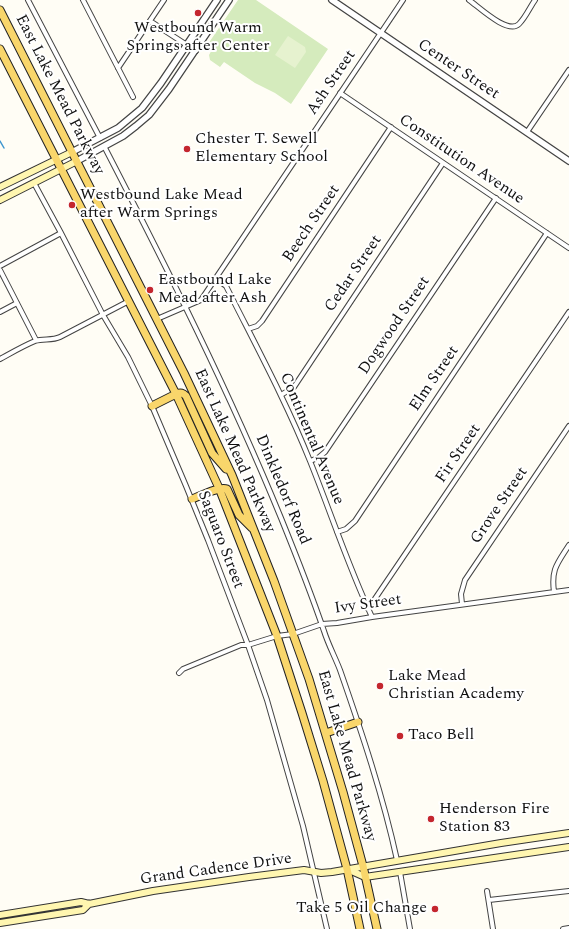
<!DOCTYPE html>
<html>
<head>
<meta charset="utf-8">
<style>
  body { margin:0 }
  canvas { display:block; background:#fffdf5 }
</style>
</head>
<body>
<canvas width="569" height="929"></canvas>
<script>
const c = document.querySelector('canvas').getContext('2d');
c.lineJoin = 'round';
function fillPath(path, color) { c.fillStyle = color; c.fill(path, 'evenodd'); }
function stroke(path, color, width, dash) { c.strokeStyle = color; c.lineWidth = width; c.lineCap = dash ? 'butt' : 'round'; c.setLineDash(dash || []); c.stroke(path); }
function drawText(font, color, halo, rows, align = 'center') {
  c.font = font + ' Spectral,serif'; c.lineWidth = 4; c.setLineDash([]); c.textBaseline = 'middle'; c.strokeStyle = halo; c.fillStyle = color; for (const [text, x, y, turn = 0] of rows) {
    c.save(); c.translate(x, y); c.rotate((+turn || 0) * Math.PI / 180); c.textAlign = isNaN(turn) ? turn : align; if (halo) c.strokeText(text, 0, 0); c.fillText(text, 0, 0); c.restore();
  }
}
const green = new Path2D(`
  M238 0H256L328 49 291 104 275 93 255 83 224 62 220 67 210 60 209 55 213 48 208 44Z`);
const pitch = new Path2D(`
  M288 36 305 47 306 52 295 68 275 55Z`);
const stream = new Path2D(`
  M0 141 4 148`);
const minor = new Path2D(`
  M28 0 100 138
  M83 0 133 97
  M469 0C479 7 508 35 519 24 526 17 530 7 535 0
  M150 21 196 51
  M118 68 164 0
  M340 93 569 248
  M527 132 569 70
  M104 146C167 268 229 391 281 518 296 555 311 593 324 631 328 644 335 657 340 670 362 733 383 796 397 860
  M34 183 61 233 103 315 128 357 152 406 186 486 208 540 248 645 267 700 303 826 327 929
  M0 266 61 233
  M0 270 36 340
  M215 278 226 286C255 344 286 401 310 461 331 513 348 566 372 617
  M0 312 17 303
  M157 319 201 300 403 0
  M248 329 257 326 262 321 391 127
  M0 359C11 353 23 346 35 341 43 338 52 341 60 337L129 301
  M281 395 294 387 443 163
  M310 461 318 458 325 452 496 198
  M337 532 346 529 355 521 547 233
  M554 592C551 569 557 564 569 545
  M462 604 461 594 465 580 569 426
  M368 609 569 312
  M179 673 183 669 241 645H248L277 636 293 634 322 624 337 623 372 617 569 590
  M400 872 410 929
  M487 891 493 929
  M489 900 569 891
  M563 929 569 928`);
const tertiary = new Path2D(`
  M332 0 569 161
  M72 152 118 128 142 108 161 83 217 0
  M77 161 123 136 136 126 149 115 169 89 229 0`);
const secondary = new Path2D(`
  M0 187 72 152
  M0 200 77 161
  M347 869 365 877 569 847
  M0 915 81 902 89 904 153 891 249 877 304 870 321 873 332 872 501 843 569 833
  M0 923 83 910 89 904`);
const primary = new Path2D(`
  M0 10 184 373 232 475 274 581 309 679 343 792 363 866 377 929
  M0 49 176 394 219 488 277 636 302 713 323 781 347 869 360 929
  M152 406 176 394C181 392 183 393 186 396L212 453 226 469
  M192 499C200 496 219 486 227 489L239 515 252 528
  M326 733 358 722`);
const markers = [
  [198,13,4,"#c4262e"],
  [187,149,4,"#c4262e"],
  [72,205,4,"#c4262e"],
  [150,290,4,"#c4262e"],
  [380,686,4,"#c4262e"],
  [400,736,4,"#c4262e"],
  [431,819,4,"#c4262e"],
  [435,909,4,"#c4262e"]
];
const poiNames = [
  ["Westbound Warm",198,29,"center"],
  ["Springs after Center",198,47,"center"],
  ["Chester T. Sewell",195,140],
  ["Elementary School",195,158],
  ["Westbound Lake Mead",80,196],
  ["after Warm Springs",80,214],
  ["Eastbound Lake",158,281],
  ["Mead after Ash",158,299],
  ["Lake Mead",388,677],
  ["Christian Academy",388,695],
  ["Taco Bell",408,736],
  ["Henderson Fire",439,810],
  ["Station 83",439,828],
  ["Take 5 Oil Change",427,909,"right"]
];
const streetNames = [
  ["Center Street",458,70,34],
  ["Ash Street",332,83,-56],
  ["East Lake Mead Parkway",59,95,63],
  ["Constitution Avenue",461,160,34],
  ["Beech Street",312,224,-56],
  ["Cedar Street",354,274,-56],
  ["Dogwood Street",395,326,-56],
  ["Elm Street",435,379,-56],
  ["Continental Avenue",311,439,67],
  ["East Lake Mead Parkway",234,451,66],
  ["Fir Street",459,454,-56],
  ["Dinkledorf Road",282,490,67],
  ["Grove Street",500,506,-56],
  ["Saguaro Street",220,540,69],
  ["Ivy Street",368,605,-8],
  ["East Lake Mead Parkway",346,756,74],
  ["Grand Cadence Drive",216,870,-8]
];
fillPath(green, '#d5ebbd');
fillPath(pitch, '#e6f2cf');
stroke(stream, '#3f96cf', 1.5);
stroke(minor, '#444', 6);
stroke(tertiary, '#444', 8);
stroke(secondary, '#333', 8);
stroke(primary, '#222', 9);
stroke(minor, '#fff', 4);
stroke(tertiary, '#fff', 5.5);
stroke(secondary, '#fff6b0', 6);
stroke(primary, '#f9d66b', 7);
for (const [x, y, r, color] of markers) { const dot = new Path2D(); dot.arc(x, y, r, 0, 2 * Math.PI); c.fillStyle = color; c.fill(dot); stroke(dot, '#fff', 1.5); }
drawText('16px', '#111', '#fff', poiNames, 'left');
drawText('16px', '#111', '#fff', streetNames);
</script>
</body>
</html>
